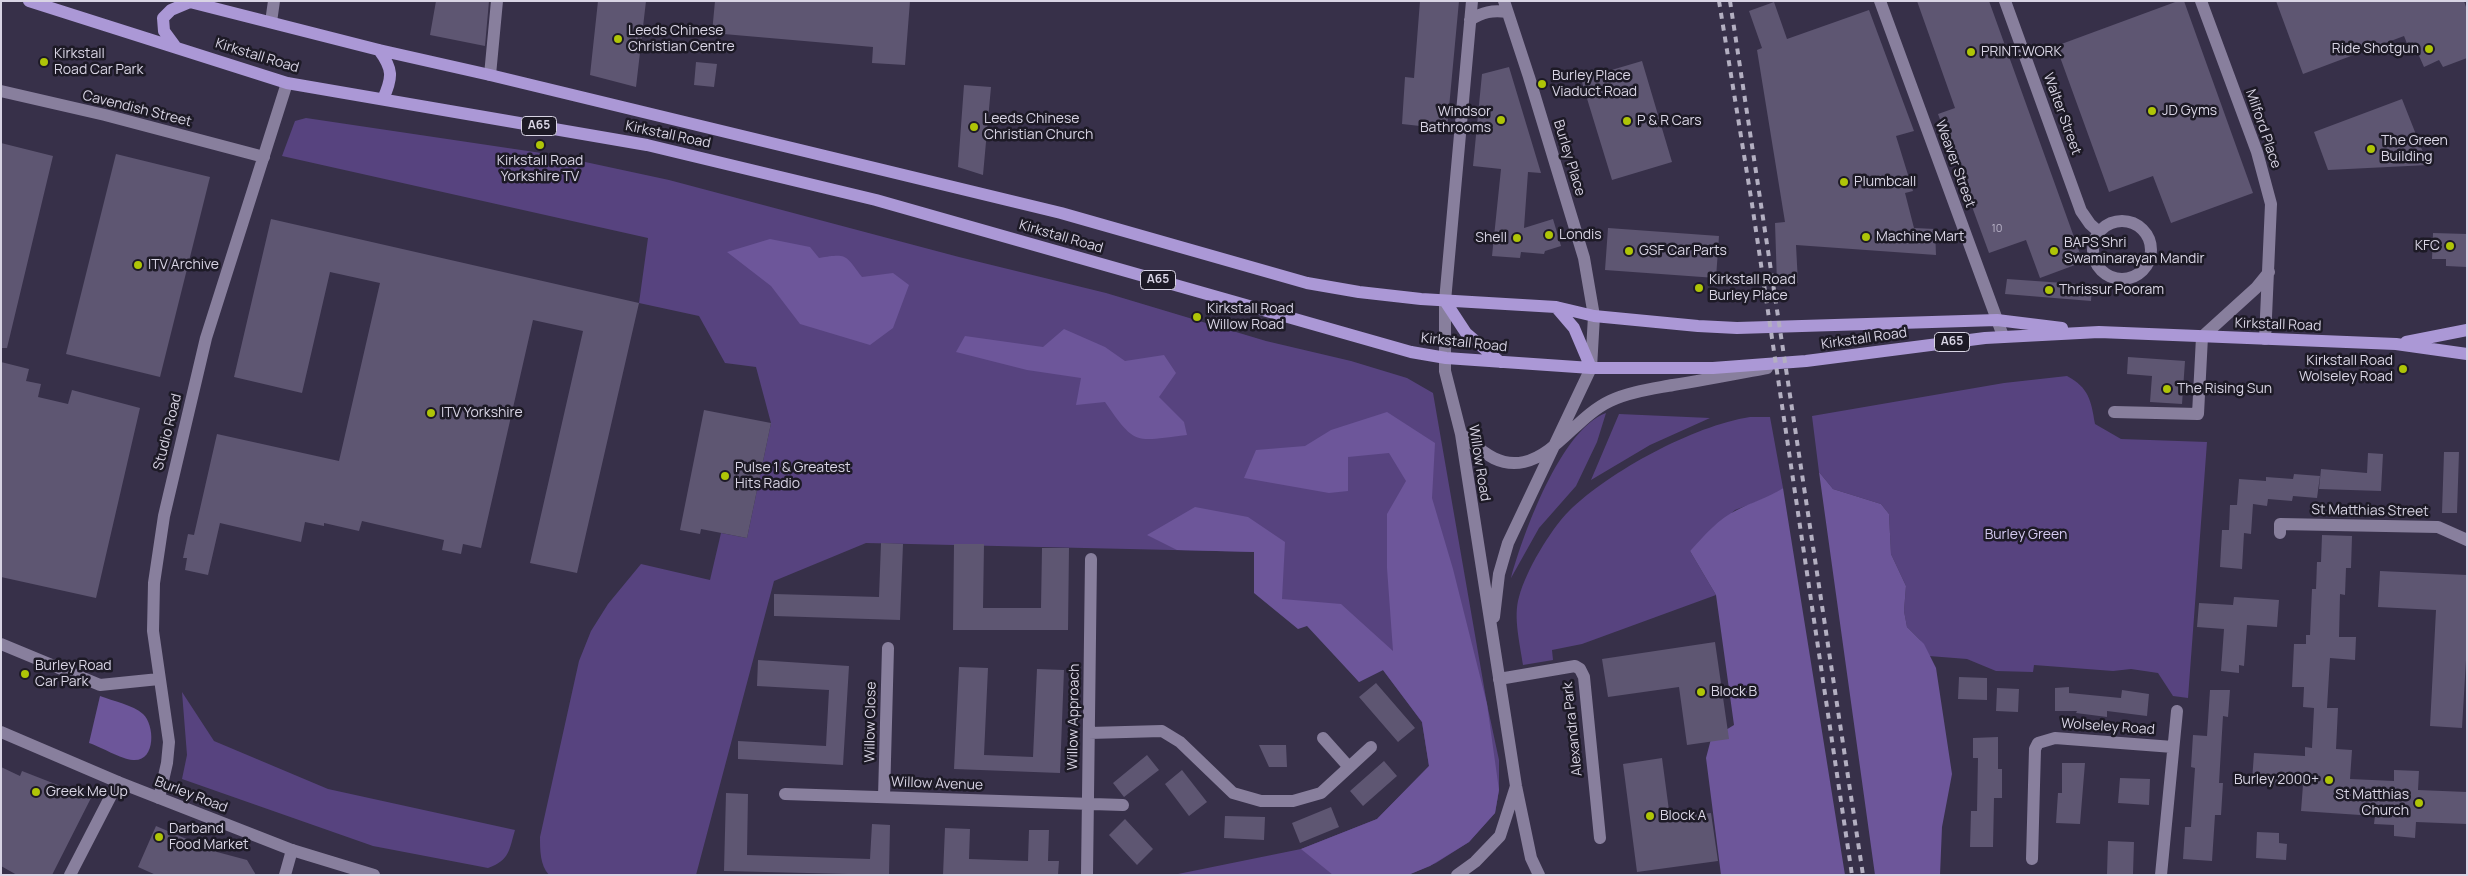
<!DOCTYPE html>
<html>
<head>
<meta charset="utf-8">
<style>
  body { margin:0 }
  #map { position:relative; width:2468px; height:876px; overflow:hidden; background:#373049; font-family:Manrope,sans-serif }
  canvas { display:block }
  .frame { position:absolute; inset:0; border:2px solid #d8d4e4; pointer-events:none }
</style>
</head>
<body>
<div id="map">
<canvas width="2468" height="876"></canvas>
<div class="frame"></div>
</div>
<script>
const c = document.querySelector('canvas').getContext('2d');
c.lineJoin = 'round';
function fillPath(path, color) { c.fillStyle = color; c.fill(path, 'evenodd'); }
function stroke(path, color, width, dash) { c.strokeStyle = color; c.lineWidth = width; c.lineCap = dash ? 'butt' : 'round'; c.setLineDash(dash || []); c.stroke(path); }
function drawText(font, color, halo, rows, align = 'center') {
  c.font = font + ' Manrope,sans-serif'; c.lineWidth = 5; c.setLineDash([]); c.textBaseline = 'middle'; c.strokeStyle = halo; c.fillStyle = color; for (const [text, x, y, turn = 0] of rows) {
    c.save(); c.translate(x, y); c.rotate((+turn || 0) * Math.PI / 180); c.textAlign = isNaN(turn) ? turn : align; if (halo) c.strokeText(text, 0, 0); c.fillText(text, 0, 0); c.restore();
  }
}
const green = new Path2D(`
  M306 118 548 154 669 180 959 257 1106 293 1266 341 1351 361 1407 378 1433 393 1487 704 1499 760V790L1495 813 1469 842 1436 863 1408 875H1173L1301 849 1377 819 1429 766 1422 722 1383 670 1359 682 1298 607 1274 596 1260 552 866 543 774 581 696 875H549C540 865 540 850 540 837L579 661 591 631 608 604 641 564 710 580 721 533 747 538 771 423 756 367 725 363 699 316 639 303 648 238 282 156 295 121Z
  M2067 376C2089 388 2091 400 2095 424L2121 439 2207 442 2188 698 2173 696 2158 673 2131 669 2113 671 2034 665 2033 672 1996 671 1967 659 1929 656 1920 640 1907 627 1904 611 1906 586 1891 554 1889 514 1881 504 1833 489 1819 472 1812 416 2004 383Z
  M1606 413 1597 442 1576 486 1539 528 1511 578C1523 534 1561 429 1606 413Z
  M1619 414 1710 418 1650 445 1591 480Z
  M1750 417H1770L1783 488 1772 496 1735 510 1690 551 1716 595 1582 644 1552 650 1553 660 1523 665C1520 644 1513 617 1519 597 1526 571 1550 530 1569 511 1610 471 1693 426 1750 417Z
  M182 692 214 741 328 789 515 830C509 850 510 860 488 868L373 846 182 779 187 755Z`);
const forest = new Path2D(`
  M770 239 810 247 819 258C848 253 845 255 862 277L893 273 909 285 893 328 870 345 800 324 771 286 727 252Z
  M1064 329 1105 347 1125 361 1164 355 1176 373 1159 397 1184 422 1187 435C1135 441 1136 447 1105 402L1076 405 1081 378 1027 370 956 352 965 336 1043 347Z
  M1387 412 1435 443 1432 498 1453 569 1487 704 1499 790 1495 813 1469 842 1430 866 1408 875H1333L1301 849 1377 819 1429 766 1422 722 1383 670 1359 682 1307 626 1298 629 1254 593V552L1177 550 1147 535 1195 507 1248 517 1285 542 1282 599 1341 604 1393 651 1387 568V514L1406 481 1389 453 1348 457V491L1329 493 1244 478 1256 450 1305 446 1331 430Z
  M1819 472 1833 489 1881 504 1889 514 1891 554 1906 586 1904 611 1907 627 1924 644 1936 668 1952 774 1942 827 1940 875H1875Z
  M1783 488 1845 875H1721L1706 758 1711 739 1734 725 1716 595 1690 551C1704 536 1719 518 1737 510 1752 502 1768 498 1783 488Z
  M100 696C113 701 133 705 143 714 155 725 156 762 133 760 121 759 101 747 89 743Z`);
const building = new Path2D(`
  M436 1H489L485 46 430 35Z
  M598 1H646L636 87 590 75Z
  M715 1H910L905 65 872 63 873 47 712 33Z
  M1420 1H1459L1447 129 1402 124 1405 77 1414 78Z
  M1917 1H1989L2083 262 2040 278 2026 240 1989 253 1938 114 1955 108Z
  M2178 1H2184L2253 193 2171 223 2153 176 2109 192 2056 46Z
  M2276 1H2464L2467 10V58L2443 67 2439 60 2424 67 2416 49 2410 51 2404 36 2303 74Z
  M1774 2 1787 39 1869 10 1914 131 1896 136 1913 191 1905 193 1914 228 1935 229 1936 255 1796 245 1798 283 1777 284 1775 223 1785 222 1757 50 1762 48 1749 11Z
  M1642 61 1672 162 1612 180 1581 79Z
  M696 62 717 64 714 87 694 85Z
  M1509 67 1541 173 1528 172 1524 228 1553 219 1561 246 1545 251 1544 254 1521 252 1520 258 1492 256 1501 169 1473 166 1482 74Z
  M964 85 991 87 983 175 958 167Z
  M2402 99 2428 165 2328 170 2314 132Z
  M1 143 53 156 7 348H1Z
  M116 154 210 177 160 377 66 354Z
  M271 219 639 303 577 573 530 563 583 331 533 320 481 548 463 544 461 554 442 550 444 540 362 521 359 531 324 523V526L305 522 301 542 220 523 208 575 185 570 187 558H183L188 534 194 535 217 434 339 461 380 283 330 272 302 393 234 377Z
  M1608 228 1719 236 1716 278 1605 270Z
  M2433 233 2467 234V267L2446 266V259H2432Z
  M2007 279 2092 285 2091 301 2005 294Z
  M2128 357 2185 361 2182 404 2150 402 2152 376 2127 374Z
  M1 362 29 369 26 381 41 384 38 397 68 404 72 390 140 408 96 598 1 577Z
  M704 410 771 423 747 538 701 529 700 534 680 530Z
  M2444 452H2459L2457 513H2442Z
  M2368 453 2383 454 2381 491 2319 489 2321 469 2367 473Z
  M2294 474 2320 476 2317 498 2293 496 2292 501 2268 499 2267 506 2253 504 2251 534 2244 533 2242 569 2220 567 2222 530H2229L2230 505H2237L2239 479 2266 481V477L2293 479Z
  M2322 535 2352 536 2351 568H2346L2345 595 2340 594 2339 637H2356L2355 660 2330 658 2327 708H2338L2336 749 2352 750 2350 779 2394 781V770L2419 771 2418 790 2467 792V824L2416 822 2415 838 2394 836V825L2374 824 2375 816 2301 811 2303 785 2252 781 2254 753 2305 756V747L2312 748 2314 708 2303 707 2304 687H2292L2294 644H2306V635H2310L2312 589H2316L2317 562H2321Z
  M881 543 903 544 900 620 774 616V594L879 597Z
  M954 544H984L983 608H1041L1042 548H1069L1068 630H953Z
  M2380 571 2467 575V643L2462 728 2430 726 2436 610 2378 607Z
  M2234 597 2279 600 2277 627 2247 625 2244 666 2239 665V673L2221 671 2224 629 2197 627 2199 603 2233 605Z
  M1715 642 1729 739 1687 745 1679 687 1608 697 1602 659Z
  M758 660 849 666 843 765 738 759V741L826 746 829 690 757 686Z
  M959 667 988 668 984 755 1033 757 1037 669 1064 670 1060 773 954 769Z
  M1959 677 1987 678V700L1958 699Z
  M1376 683 1415 728 1398 742 1359 697Z
  M2069 687V693L2121 698 2122 690 2149 694 2147 716 2107 711V717L2076 713 2077 711H2055V688Z
  M1997 688 2019 689 2018 712 1996 711Z
  M2210 690H2230L2228 717 2223 716 2219 783H2223L2221 815H2215L2212 861 2183 859 2185 827H2191L2195 768 2191 767 2193 735 2207 736Z
  M1998 737V769H2002V798H1994L1993 847H1970L1971 811H1977L1978 758H1973V738Z
  M1259 745H1286L1287 767H1269Z
  M1147 755 1159 770 1124 797 1113 783Z
  M1662 758 1670 818 1711 813 1718 861 1637 872 1623 764Z
  M1384 761 1397 776 1363 806 1350 791Z
  M2062 763H2085L2080 824 2056 823 2058 793H2062Z
  M1 767 20 776 22 771 91 798 52 875H17L1 866Z
  M1182 770 1207 802 1189 816 1165 784Z
  M2120 778 2150 779 2149 805 2118 803Z
  M726 793 748 794 747 855 870 859 872 824 890 825 889 875 724 871Z
  M1331 807 1339 827 1300 843 1292 823Z
  M1225 816 1265 817 1264 840 1224 838Z
  M1125 819 1153 849 1137 865 1109 835Z
  M156 826 217 852 247 860 256 875H156L138 867Z
  M945 828 970 829 969 859 1028 861 1029 830H1049L1048 861H1059L1058 875H943Z
  M2257 832 2279 833V843L2287 844 2286 860 2256 858Z
  M2108 841 2134 842 2133 874H2107Z`);
const minor = new Path2D(`
  M1880 1 2003 336
  M2005 1 2081 211 2090 224 2099 232
  M2201 1 2257 152 2271 204 2265 339
  M271 22 274 1
  M490 75 497 1
  M1 91 105 115 264 157
  M2093 250a29 29 0 1 1 58 0a29 29 0 1 1-58 0Z
  M2114 412 2198 414 2202 337 2256 288 2269 272
  M2280 533V524L2438 527 2467 540
  M1 644 100 685 159 679
  M1499 679 1575 666 1580 669 1584 677 1600 838
  M1089 733 1162 731 1180 742 1233 793 1261 801H1293L1321 793 1371 747
  M1323 738 1348 766
  M785 794 1123 805
  M884 797 888 648
  M159 798 167 763 169 742 153 631 154 583 164 516 206 338 287 83
  M2032 859 2035 749 2038 743 2055 738 2173 747
  M70 875 118 782
  M285 875 292 850
  M1087 875 1091 559
  M2161 875 2177 711`);
const tertiary = new Path2D(`
  M1472 1 1445 301V371L1461 434 1516 786 1531 858 1539 875
  M1470 20C1483 12 1492 10 1507 12
  M1461 434C1480 449 1497 468 1524 462 1556 455 1578 416 1610 401 1629 392 1652 389 1673 385 1704 380 1735 374 1767 368
  M1494 617 1499 574 1508 543 1591 368 1594 316 1584 258 1529 77 1504 1
  M1 732 118 782 292 850 374 875
  M1457 875 1475 862 1500 836 1516 786`);
const primary = new Path2D(`
  M29 1 287 83 647 145 876 200 1411 352 1446 358 1591 368H1713L1806 361 1985 338 2099 332 2396 344 2467 354
  M186 1 379 50 490 75 1061 213 1307 283 1359 292 1421 299 1556 307 1594 316 1698 326 1737 328 1997 320 2062 328
  M175 46 164 31 163 18 171 10 190 2
  M379 50C393 69 393 77 383 99
  M1445 301 1466 333 1500 362
  M1556 307 1574 328 1591 368
  M2406 342 2467 330`);
const rail = new Path2D(`
  M1719 1 1752 204 1852 875
  M1730 1 1863 875`);
const markers = [
  [618,39,5,"#afc507"],
  [2429,49,5,"#afc507"],
  [1971,52,5,"#afc507"],
  [44,62,5,"#afc507"],
  [1542,84,5,"#afc507"],
  [2152,111,5,"#afc507"],
  [1501,120,5,"#afc507"],
  [1627,121,5,"#afc507"],
  [974,127,5,"#afc507"],
  [540,145,5,"#afc507"],
  [2371,149,5,"#afc507"],
  [1844,182,5,"#afc507"],
  [1549,235,5,"#afc507"],
  [1866,237,5,"#afc507"],
  [1517,238,5,"#afc507"],
  [2450,246,5,"#afc507"],
  [1629,251,5,"#afc507"],
  [2054,251,5,"#afc507"],
  [138,265,5,"#afc507"],
  [1699,288,5,"#afc507"],
  [2049,290,5,"#afc507"],
  [1197,317,5,"#afc507"],
  [2403,369,5,"#afc507"],
  [2167,389,5,"#afc507"],
  [431,413,5,"#afc507"],
  [725,476,5,"#afc507"],
  [25,674,5,"#afc507"],
  [1701,692,5,"#afc507"],
  [2329,780,5,"#afc507"],
  [36,792,5,"#afc507"],
  [2419,803,5,"#afc507"],
  [1650,816,5,"#afc507"],
  [159,837,5,"#afc507"]
];
const numberNames = [
  ["10",1997,229]
];
const shields = [
  [539,126,35],
  [1158,280,35],
  [1952,342,35]
];
const shieldNames = [
  ["A65",539,126],
  ["A65",1158,280],
  ["A65",1952,342]
];
const poiNames = [
  ["Leeds Chinese",628,31],
  ["Christian Centre",628,47],
  ["Ride Shotgun",2419,49,"right"],
  ["PRINT.WORK",1981,52],
  ["Kirkstall",54,54],
  ["Road Car Park",54,70],
  ["Burley Place",1552,76],
  ["Viaduct Road",1552,92],
  ["JD Gyms",2162,111],
  ["Windsor",1491,112,"right"],
  ["Bathrooms",1491,128,"right"],
  ["Leeds Chinese",984,119],
  ["Christian Church",984,135],
  ["P & R Cars",1637,121],
  ["The Green",2381,141],
  ["Building",2381,157],
  ["Kirkstall Road",540,161,"center"],
  ["Yorkshire TV",540,177,"center"],
  ["Plumbcall",1854,182],
  ["Londis",1559,235],
  ["Machine Mart",1876,237],
  ["Shell",1507,238,"right"],
  ["BAPS Shri",2064,243],
  ["Swaminarayan Mandir",2064,259],
  ["KFC",2440,246,"right"],
  ["GSF Car Parts",1639,251],
  ["ITV Archive",148,265],
  ["Kirkstall Road",1709,280],
  ["Burley Place",1709,296],
  ["Thrissur Pooram",2059,290],
  ["Kirkstall Road",1207,309],
  ["Willow Road",1207,325],
  ["Kirkstall Road",2393,361,"right"],
  ["Wolseley Road",2393,377,"right"],
  ["The Rising Sun",2177,389],
  ["ITV Yorkshire",441,413],
  ["Pulse 1 & Greatest",735,468],
  ["Hits Radio",735,484],
  ["Burley Road",35,666],
  ["Car Park",35,682],
  ["Block B",1711,692],
  ["Burley 2000+",2319,780,"right"],
  ["Greek Me Up",46,792],
  ["St Matthias",2409,795,"right"],
  ["Church",2409,811,"right"],
  ["Block A",1660,816],
  ["Darband",169,829],
  ["Food Market",169,845]
];
const streetNames = [
  ["Kirkstall Road",257,56,17],
  ["Cavendish Street",137,109,14],
  ["Walter Street",2062,114,70],
  ["Milford Place",2263,129,71],
  ["Kirkstall Road",668,135,12],
  ["Burley Place",1569,158,73],
  ["Weaver Street",1955,164,70],
  ["Kirkstall Road",1061,237,16],
  ["Kirkstall Road",2278,325,2],
  ["Kirkstall Road",1864,339,-8],
  ["Kirkstall Road",1464,343,6],
  ["Studio Road",168,432,-76],
  ["Willow Road",1479,463,81],
  ["St Matthias Street",2370,511,1],
  ["Willow Approach",1074,717,-89],
  ["Willow Close",871,722,-89],
  ["Wolseley Road",2108,727,4],
  ["Alexandra Park",1573,729,-96],
  ["Willow Avenue",937,784,2],
  ["Burley Road",191,795,21]
];
const parkNames = [
  ["Burley Green",2026,535]
];
fillPath(green, '#57437f');
fillPath(forest, '#6d569a');
fillPath(building, '#5e5672');
stroke(minor, '#887f9d', 12);
stroke(tertiary, '#887f9d', 12);
stroke(primary, '#ab98d6', 12);
stroke(rail, '#b3afc1', 4, [6, 6]);
for (const [x, y, r, color] of markers) { const dot = new Path2D(); dot.arc(x, y, r, 0, 2 * Math.PI); c.fillStyle = color; c.fill(dot); stroke(dot, '#1d1a26', 2); }
drawText('11px', '#bab4c8', null, numberNames);
for (const [x, y, w] of shields) { const box = new Path2D(); box.roundRect(x - w / 2, y - 9.5, w, 19, 4); c.fillStyle = '#1d1a26'; c.fill(box); stroke(box, '#d8d4e4', 1); }
drawText('bold 12px', '#d8d4e4', null, shieldNames);
drawText('14px', '#d8d4e4', '#1d1a26', poiNames, 'left');
drawText('14px', '#d8d4e4', '#1d1a26', streetNames);
drawText('14px', '#d5caf1', '#1d1a26', parkNames);
</script>
</body>
</html>
